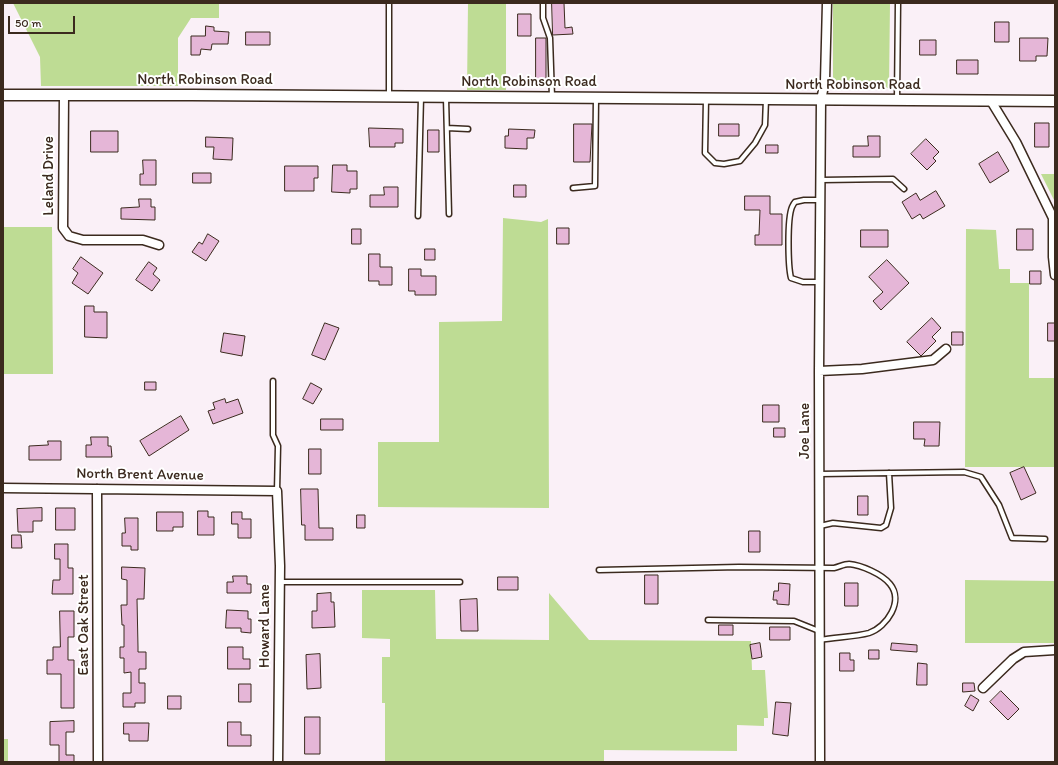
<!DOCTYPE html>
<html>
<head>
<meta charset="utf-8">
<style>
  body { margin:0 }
  #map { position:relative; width:1058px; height:765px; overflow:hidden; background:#faf0f7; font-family:Itim,sans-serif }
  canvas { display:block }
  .frame { position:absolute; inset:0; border:4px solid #3b2a1e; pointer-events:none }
  .scale { position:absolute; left:8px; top:16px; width:67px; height:18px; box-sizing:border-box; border:2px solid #3b2a1e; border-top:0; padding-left:5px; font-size:12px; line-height:14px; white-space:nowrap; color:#3b2a1e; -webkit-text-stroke:3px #fff; paint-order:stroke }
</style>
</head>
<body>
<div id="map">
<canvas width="1058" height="765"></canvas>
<div class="frame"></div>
<div class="scale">50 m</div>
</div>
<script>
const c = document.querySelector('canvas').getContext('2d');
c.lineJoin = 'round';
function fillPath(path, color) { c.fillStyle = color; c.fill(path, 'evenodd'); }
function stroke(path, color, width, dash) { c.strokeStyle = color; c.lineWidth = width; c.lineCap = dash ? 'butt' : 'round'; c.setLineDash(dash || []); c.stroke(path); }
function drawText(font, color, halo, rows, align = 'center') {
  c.font = font + ' Itim,sans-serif'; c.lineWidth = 4; c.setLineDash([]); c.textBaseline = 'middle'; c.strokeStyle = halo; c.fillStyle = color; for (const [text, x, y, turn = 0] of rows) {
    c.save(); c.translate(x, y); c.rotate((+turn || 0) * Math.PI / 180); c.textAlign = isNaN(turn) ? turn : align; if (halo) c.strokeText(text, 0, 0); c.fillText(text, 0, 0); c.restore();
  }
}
const green = new Path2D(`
  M13 3H219V18H191L178 38V86H41L40 57Z
  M468 3H506V90H467Z
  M833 3H890L889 88H837L833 84Z
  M1041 174H1055V202Z
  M503 218 541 222 548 219 549 508 378 507V442H439V322L502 321Z
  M3 227H52L53 374H3Z
  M966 229 996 230 999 269H1010V283H1029V378H1055V467H965Z
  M1055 526V643H965V580L1054 581Z
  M362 590H435L436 639 549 640V593L589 640 751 641 752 670H765L768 718H764V726L737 725V751L604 750V762H385V703H382V657H390V639L362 638Z
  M3 739H8V762H3Z`);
const building = new Path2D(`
  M552 3H564L565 28 572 27 573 34 553 35Z
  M518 14H531V36H518Z
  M995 22H1009V42H995Z
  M206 26 214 27V31L229 32 228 44H212L211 50 201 49 200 55H191V36H205Z
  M246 32H270V45H246Z
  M536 38H546V81H536Z
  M1020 38H1048L1047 56H1036V61H1020Z
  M920 40H936V55H920Z
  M957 60H978V74H957Z
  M1035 123H1049V147H1035Z
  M574 124H592L590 162H574Z
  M719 124H739V136H719Z
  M369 128 403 129V143H395V147H370Z
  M509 129 535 130 534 138H527V149L505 148V136H508Z
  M428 130H439V152H428Z
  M91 131H118V152H91Z
  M868 136H880V157H853V146H868Z
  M206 137 233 138 232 160 213 159 214 147H206Z
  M926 139 939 152 933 158 936 161 927 170 911 154Z
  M766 145H778V153H766Z
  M998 152 1009 171 990 183 979 164Z
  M143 160H156V185H140V174H143Z
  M333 165H347V171H357V189H350V193L332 192Z
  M285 166H318V178H314V191H285Z
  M193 173H211V183H193Z
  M514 185H526V197H514Z
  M384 187H398V207H370V195H384Z
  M936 191 945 206 923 219 920 214 912 219 902 202 916 193 920 200Z
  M745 196H770V214H782V245H755V235H759L760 210H745Z
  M139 199H151V207H155V220L121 219V208L139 207Z
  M557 228H569V244H557Z
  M352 229H361V244H352Z
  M1017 229H1033V250H1017Z
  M861 230H888V247H861Z
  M208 234 219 241 206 261 192 252 199 242 202 244Z
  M425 249H435V260H425Z
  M369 254H380V267H392V285H379V281H369Z
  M81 257 103 273 88 294 72 283 78 273 73 269Z
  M887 260 909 283 881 310 873 301 883 292 869 277Z
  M149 262 157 268 153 274 160 280 152 291 136 280Z
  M409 269H421V276H436V295H415V291H409Z
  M1030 271H1041V284H1030Z
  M85 306H94V312H107V338L85 337Z
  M932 318 941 328 932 337 936 341 921 356 907 342Z
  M325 323 339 328 325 360 312 355Z
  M1048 323H1055V341H1048Z
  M952 332H963V345H952Z
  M224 333 245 336 242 356 221 352Z
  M145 382H156V390H145Z
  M311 383 322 389 313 404 303 399Z
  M225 399 226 403 238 399 243 413 213 424 208 411 215 409 213 403Z
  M763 405H779V422H763Z
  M181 416 189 430 149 456 140 441Z
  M321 419H343V430H321Z
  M914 422H940L939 446H924L925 439H914Z
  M774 428H785V437H774Z
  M91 437H108V446H111L112 457H86V445H91Z
  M48 441H61V460H29V446L48 445Z
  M309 449H321V474H309Z
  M1024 467 1036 493 1021 500 1010 473Z
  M301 489H318L319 528H333V540H305V525H302Z
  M858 496H868V515H858Z
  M42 508V521H33V532H18L17 509Z
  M56 508H75V530H56Z
  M198 511H208V517H214V535H198Z
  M157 512H183V527H173V531H157Z
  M232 512H242V519H251V538H238V524H232Z
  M357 515H365V528H357Z
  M125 518H138V550H131V546H122V533H125Z
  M749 531H760V552H749Z
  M12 535H21L22 548H12Z
  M55 544H68V568H73V594H52L53 580H60V559H55Z
  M122 567 145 568 144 599H137L138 647V652H146V669H139V683H145V703H135V707H123V693H131V672L124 673V658H120V647H124V625H122L121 605H127V580L122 579Z
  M645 575H658V604H645Z
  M233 576H247V584H251V593H227V582H233Z
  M498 577H518V590H498Z
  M779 583 790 584 789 605 777 604V600H773L774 591H778Z
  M845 583H858V606H845Z
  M331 593V602H334L335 627 312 628V611H317V594Z
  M477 599 478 631H461L460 600Z
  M227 610 248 611V619H251V633L241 632V628H226Z
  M60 611H74V637H68V660H74V708H61V674H47V660H53V647H60Z
  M719 625H733V635H719Z
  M770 627H790V640H770Z
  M760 643 762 657 752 659 750 645Z
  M892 643 917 645V652L891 650Z
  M228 647H243V659H250V669H228Z
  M869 650H879V659H869Z
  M840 653H850V660H854V671H840Z
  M320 654 321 688 307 689 306 655Z
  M918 663 927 664V685H917Z
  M963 683H974L975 691 963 692Z
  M239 684H251V702H239Z
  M1001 691 1019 709 1008 720 990 702Z
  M971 695 979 700 973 711 965 706Z
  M168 696H181V709H168Z
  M776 702 791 703 788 736 773 734Z
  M305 717H320V754H305Z
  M74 721V732H66V755H74V762H59V745H50V722Z
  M228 722H241V735H251V746H228Z
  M124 723H149L148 741H129V734H124Z`);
const service = new Path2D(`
  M389 3V96
  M543 3V18L550 38 552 97
  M446 98 449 214
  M706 99 705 153 715 163 724 164 740 161 755 143 765 125 766 99
  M897 100 898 3
  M447 128 468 129
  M821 180 893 179 904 189
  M573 188 595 186 596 98
  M418 216 421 97
  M820 282H803L791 278C788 266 787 219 792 207 793 205 794 203 795 202L804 200H820
  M273 381V435L278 446 277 491
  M819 474 964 472 981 477 999 505 1012 538 1045 539
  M820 526 833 523 881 528 886 525 891 508 889 473
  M599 570 739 567 834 568C839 567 844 564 849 564 861 565 882 574 890 584 904 601 887 627 869 633 855 637 834 637 820 640
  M280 582H460
  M708 620 794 621 819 631`);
const minor = new Path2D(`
  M64 95 63 228 69 236 83 240H143L159 245
  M991 101 1016 142 1053 218V257L1055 275
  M819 371 862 369 933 360 946 349
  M3 488 277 491 280 566 278 762
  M97 489 98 762
  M983 688 1013 659 1024 652 1055 650
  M820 762 819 371 821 100 825 81 827 3`);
const tertiary = new Path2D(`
  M3 95H192L1055 101`);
const streetNames = [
  ["North Robinson Road",205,80],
  ["North Robinson Road",529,82],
  ["North Robinson Road",853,85],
  ["Leland Drive",49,176,-90],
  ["Joe Lane",805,431,-90],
  ["North Brent Avenue",140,475,1],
  ["East Oak Street",84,625,-90],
  ["Howard Lane",265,626,-90]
];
fillPath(green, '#bedc94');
fillPath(building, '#e5b6d7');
stroke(building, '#3b2a1e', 1);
stroke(service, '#3b2a1e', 7);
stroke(minor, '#3b2a1e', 11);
stroke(tertiary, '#3b2a1e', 13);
stroke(service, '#fff', 4);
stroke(minor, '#fff', 8);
stroke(tertiary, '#fff', 10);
drawText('15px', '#3b2a1e', '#fff', streetNames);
</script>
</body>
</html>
